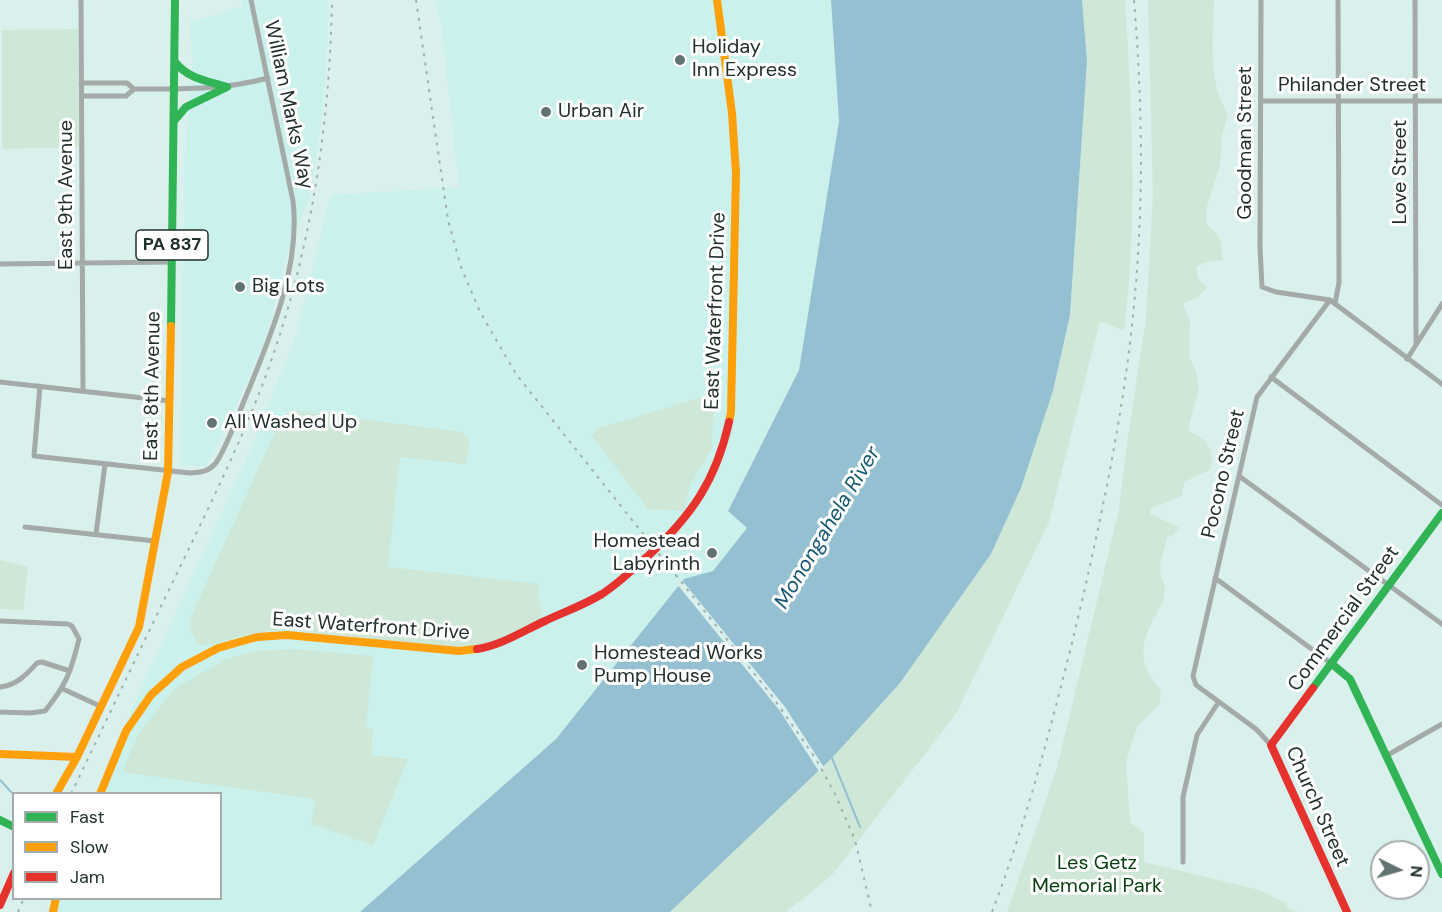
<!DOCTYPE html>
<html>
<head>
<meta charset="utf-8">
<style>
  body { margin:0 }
  #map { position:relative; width:1442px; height:912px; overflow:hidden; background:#daf0ed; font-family:"DM Sans",sans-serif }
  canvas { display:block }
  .legend { position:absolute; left:12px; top:792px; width:210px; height:108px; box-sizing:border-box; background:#fff; border:2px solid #a6acab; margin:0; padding:8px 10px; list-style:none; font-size:18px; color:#20302e }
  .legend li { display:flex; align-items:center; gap:12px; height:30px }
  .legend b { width:30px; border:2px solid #a6acab }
  .north { position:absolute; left:1370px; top:840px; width:60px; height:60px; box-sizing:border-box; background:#fff; border:2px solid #a6acab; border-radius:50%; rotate:95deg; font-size:16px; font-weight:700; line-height:24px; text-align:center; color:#20302e }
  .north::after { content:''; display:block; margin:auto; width:21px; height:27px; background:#617371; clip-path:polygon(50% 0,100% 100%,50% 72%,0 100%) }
</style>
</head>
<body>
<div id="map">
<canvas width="1442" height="912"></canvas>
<ul class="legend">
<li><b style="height:8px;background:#30b455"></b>Fast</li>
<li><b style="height:8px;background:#ff9f0a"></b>Slow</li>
<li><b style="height:8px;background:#e5322d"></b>Jam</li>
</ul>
<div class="north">N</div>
</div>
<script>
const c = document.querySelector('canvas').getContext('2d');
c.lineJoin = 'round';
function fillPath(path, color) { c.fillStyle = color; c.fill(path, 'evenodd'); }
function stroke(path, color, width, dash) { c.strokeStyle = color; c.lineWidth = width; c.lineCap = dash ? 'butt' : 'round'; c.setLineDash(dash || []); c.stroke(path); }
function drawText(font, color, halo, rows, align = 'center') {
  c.font = font + ' "DM Sans",sans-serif'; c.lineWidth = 6; c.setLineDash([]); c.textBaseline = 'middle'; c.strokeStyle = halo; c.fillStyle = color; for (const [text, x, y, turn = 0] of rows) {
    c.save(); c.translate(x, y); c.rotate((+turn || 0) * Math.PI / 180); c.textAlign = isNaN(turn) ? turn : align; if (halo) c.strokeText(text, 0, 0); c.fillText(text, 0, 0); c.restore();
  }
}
const built = new Path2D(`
  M241 0H328V37L322 115 310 197 289 246 267 333 231 419 205 467 180 465 185 149 193 59 189 22 242 7Z
  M436 0H831L839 120 799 370 728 510 747 528 713 572 684 579 556 739 360 912H47L53 899 220 898V794L96 793 135 702 245 462 296 336 331 195 459 187 441 21Z`);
const green = new Path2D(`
  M1082 0H1125C1132 110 1138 220 1124 331L1100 321 1049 522 957 712 832 875 786 912H670L832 758 900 683 991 554 1021 488 1053 391 1070 315 1087 61Z
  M1148 0H1214C1213 37 1207 82 1228 114L1222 136 1220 165 1207 206 1206 223 1220 238 1223 260 1203 263 1196 267 1198 278 1207 288 1196 298 1184 303V308L1190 320 1189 357 1196 371 1199 387 1188 430C1207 441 1214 445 1211 469L1184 482 1182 496 1151 508 1150 514 1179 527 1174 534 1167 538C1165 548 1160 560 1160 570 1161 582 1167 581 1164 597 1162 606 1156 614 1152 622 1138 650 1141 668 1161 690L1159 705 1137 727 1126 761 1130 822 1144 834V862L1259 890 1285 903 1290 910 1297 912H1007L1057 768 1119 509 1128 436 1146 319 1148 284 1153 196Z
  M78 29 79 147 2 149V30Z
  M708 395 714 409 711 450 689 487 684 511 648 509 591 435 600 428Z
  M292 410 461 432 469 440 466 464 400 457 388 567 539 584 538 600 542 612 540 620 486 644 461 648 290 630C271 630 254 632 237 637 223 640 213 646 199 645L191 633 190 619 282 417Z
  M0 560 28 567 23 610 0 609Z
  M294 649 373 656 366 728 373 729 371 755 408 759 373 845 311 824 315 799 122 772 139 733 174 689 224 660 255 651Z`);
const water = new Path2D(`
  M831 0H1082L1087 61 1070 315 1053 391 1021 488 991 554 900 683 832 758 670 912H360L556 739 684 579 713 571 747 528 728 511 799 370 839 121Z`);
const pier = new Path2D(`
  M681 579 785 707 825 769 820 773 780 711 677 584Z`);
const stream = new Path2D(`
  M832 758 860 827
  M0 780 14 795`);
const street = new Path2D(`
  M81 0 83 391
  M1261 0 1260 247 1262 287 1276 292 1330 300 1442 384
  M1415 0 1416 343
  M81 83H127L134 89C180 89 224 90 268 78
  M82 96H126L134 89
  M1261 101H1442
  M0 264 172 262
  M1335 304 1339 282 1338 0
  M1407 359 1442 304
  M1271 377 1442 505
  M0 382 170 401
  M40 386 34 456 190 473C200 472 208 472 215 464 224 453 238 416 244 401 269 340 301 268 293 201L251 0
  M1239 476 1442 624
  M25 527 155 541
  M96 534 105 464
  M1215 578 1332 664
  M0 621 68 624 72 626 79 639C71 672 66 685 45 711L30 713 0 712
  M0 687C17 685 26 675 37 663L42 662 70 671
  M63 689 102 707
  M1271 745 1256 729 1196 685 1193 676 1257 397 1330 300
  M1386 756 1442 724
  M1183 862V797L1197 735 1218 703`);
const fast = new Path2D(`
  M174 121 186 107 227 87C208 81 188 79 175 62
  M171 326 175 0
  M1332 664 1350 679 1442 874
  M1313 688 1442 513
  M0 820 14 827`);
const slow = new Path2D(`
  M717 0 732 113 736 173 731 412 729 422
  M0 754 77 757
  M56 794 77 757 139 627 168 472 171 326
  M100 794 126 731 151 695 182 667 218 648 257 637 287 635 459 651 477 649
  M53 912 56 898`);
const jam = new Path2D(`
  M477 649C502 645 523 631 545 621 564 612 584 605 602 594 619 583 633 569 648 556 691 516 716 481 729 422
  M1313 688 1271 745 1347 912
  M0 905 14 873`);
const rail = new Path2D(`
  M416 0 448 220 461 267 480 312 516 374 772 696 816 759 835 794 855 840 872 912
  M71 794C108 717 144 641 181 565 218 488 256 412 281 331 315 224 330 111 332 0
  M18 912 24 898
  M992 912C1026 823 1050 731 1073 639 1100 525 1125 411 1135 294 1144 196 1142 98 1134 0`);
const markers = [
  [680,60,6,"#617371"],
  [546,112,6,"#617371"],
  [240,287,6,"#617371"],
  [212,423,6,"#617371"],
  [712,553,6,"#617371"],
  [582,665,6,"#617371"]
];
const shields = [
  [172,245,72]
];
const shieldNames = [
  ["PA 837",172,245]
];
const poiNames = [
  ["Holiday",692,48],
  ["Inn Express",692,71],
  ["Urban Air",558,112],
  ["Big Lots",252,287],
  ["All Washed Up",224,423],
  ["Homestead",700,542,"right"],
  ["Labyrinth",700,565,"right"],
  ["Homestead Works",594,654],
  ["Pump House",594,677]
];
const streetNames = [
  ["Philander Street",1352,86],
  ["William Marks Way",288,105,78],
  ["Goodman Street",1246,143,-90],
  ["Love Street",1401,172,-90],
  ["East 9th Avenue",67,195,-90],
  ["East Waterfront Drive",716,311,-88],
  ["East 8th Avenue",153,386,-89],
  ["Pocono Street",1224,474,-77],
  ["Commercial Street",1344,619,-54],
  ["East Waterfront Drive",371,627,4],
  ["Church Street",1317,807,66]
];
const parkNames = [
  ["Les Getz",1097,864],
  ["Memorial Park",1097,887]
];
const waterNames = [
  ["Monongahela River",828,528,-59]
];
fillPath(built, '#cbf1ec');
fillPath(green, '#cee7d7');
fillPath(water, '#95c0d1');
fillPath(pier, '#daf0ed');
stroke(stream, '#95c0d1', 2);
stroke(street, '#a3aaa8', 5);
stroke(fast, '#30b455', 8);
stroke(slow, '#ff9f0a', 8);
stroke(jam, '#e5322d', 8);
stroke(rail, '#a3afac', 2, [3, 6]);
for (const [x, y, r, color] of markers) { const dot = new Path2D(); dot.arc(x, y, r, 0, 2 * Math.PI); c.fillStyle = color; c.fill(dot); stroke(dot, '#fff', 2); }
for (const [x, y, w] of shields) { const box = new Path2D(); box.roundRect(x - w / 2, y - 15, w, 30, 4.5); c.fillStyle = '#fff'; c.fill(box); stroke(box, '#20302e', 1.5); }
drawText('bold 18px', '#20302e', null, shieldNames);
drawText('20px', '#20302e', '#fff', poiNames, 'left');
drawText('20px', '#20302e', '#fff', streetNames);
drawText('20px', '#033f0e', '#fff', parkNames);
drawText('italic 21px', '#155872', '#fff', waterNames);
</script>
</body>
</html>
